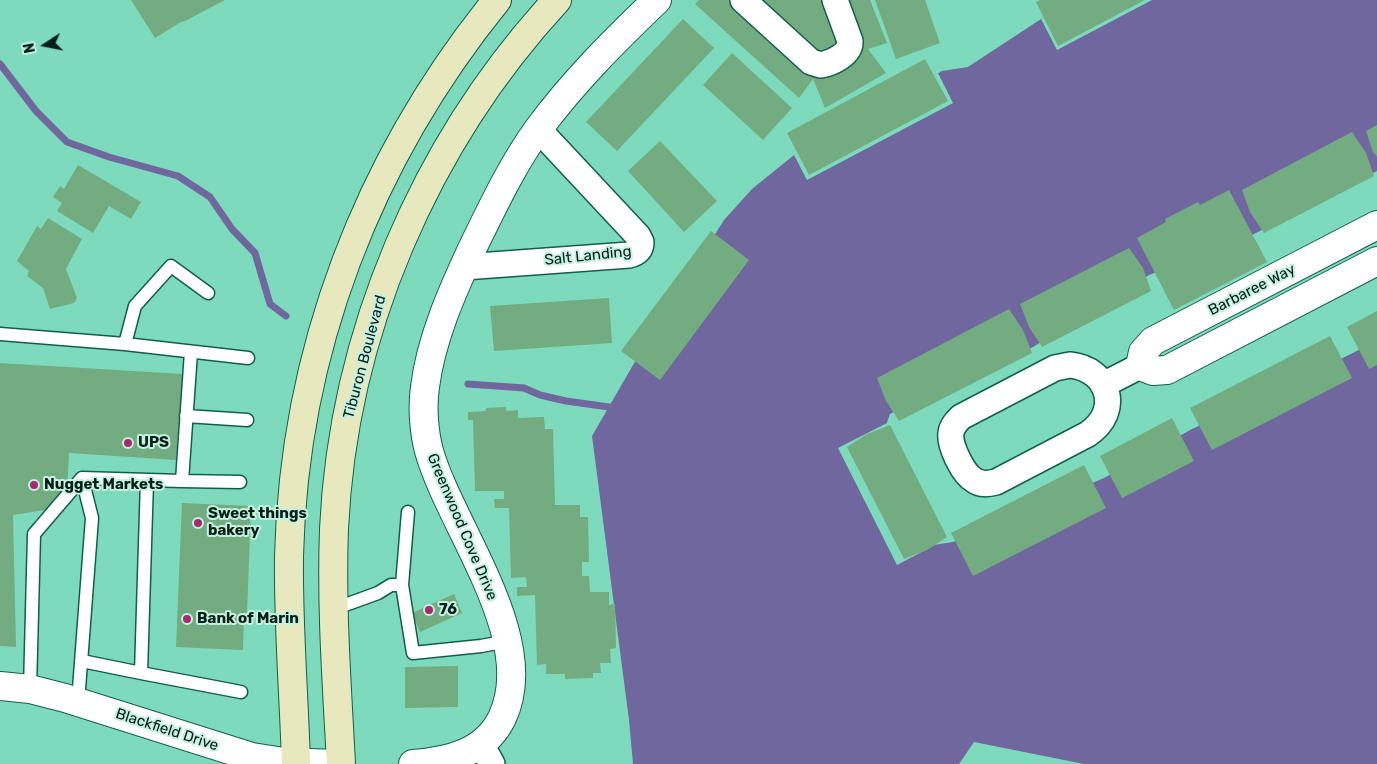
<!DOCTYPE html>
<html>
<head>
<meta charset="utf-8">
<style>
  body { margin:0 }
  #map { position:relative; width:1377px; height:764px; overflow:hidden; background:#7edabd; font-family:Rubik,sans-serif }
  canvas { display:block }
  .north { position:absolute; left:20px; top:20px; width:50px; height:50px; -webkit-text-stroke:4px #c6f1e1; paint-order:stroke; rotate:259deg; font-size:14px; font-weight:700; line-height:20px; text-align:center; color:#021f17 }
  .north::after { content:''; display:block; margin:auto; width:18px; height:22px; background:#021f17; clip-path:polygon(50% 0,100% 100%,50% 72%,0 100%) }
</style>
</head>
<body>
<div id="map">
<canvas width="1377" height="764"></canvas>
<div class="north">N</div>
</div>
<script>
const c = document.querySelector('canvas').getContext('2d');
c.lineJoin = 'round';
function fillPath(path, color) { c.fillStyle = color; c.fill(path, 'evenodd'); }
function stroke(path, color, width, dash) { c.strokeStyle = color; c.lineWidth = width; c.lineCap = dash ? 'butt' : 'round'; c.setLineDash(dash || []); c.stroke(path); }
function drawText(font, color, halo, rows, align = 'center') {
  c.font = font + ' Rubik,sans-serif'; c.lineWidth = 4; c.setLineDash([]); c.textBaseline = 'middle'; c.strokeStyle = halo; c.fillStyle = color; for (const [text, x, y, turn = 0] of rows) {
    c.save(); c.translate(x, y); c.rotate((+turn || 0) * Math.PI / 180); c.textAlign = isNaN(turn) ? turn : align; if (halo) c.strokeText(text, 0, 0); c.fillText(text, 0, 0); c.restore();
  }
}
const water = new Path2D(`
  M1073 0H1377V171L1254 234 1149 275 1033 347 890 414 881 439 933 545 953 542 1104 478 1192 429 1351 354 1377 340V764H1084L974 742 959 764H633L629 720 592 436 633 365 724 220 752 189 794 155 942 71 968 67 1041 19Z`);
const pier = new Path2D(`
  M1073 0H1152L1057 50 1041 19Z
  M938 73 953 103 807 180 794 155Z
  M887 423 881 439 933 545 937 544 897 565 838 448Z`);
const stream = new Path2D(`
  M0 64 36 111 67 142 109 157 178 176 210 197 232 229 255 253 270 304 286 316
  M468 384 524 388 540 395 566 401 609 407`);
const building = new Path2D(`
  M131 0H225L185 21 181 22 155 38Z
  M699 0H870L887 43 868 49 886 73 825 108 813 79 799 98 695 4Z
  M875 0H925L940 43 896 59Z
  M1040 0H1145L1058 46 1036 2Z
  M683 19 714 48 617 151 586 122Z
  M732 53 792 108 763 140 703 85Z
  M925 59 948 101 809 175 787 133Z
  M1377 125V157L1373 152 1366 131Z
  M1352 132 1366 153 1374 176 1264 233 1250 212 1242 190Z
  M660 141 717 201 684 232 628 171Z
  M78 165 141 202 131 219 109 206 93 233 57 211 62 203 53 197 60 186 64 189Z
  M1229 190 1267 262 1174 310 1137 238 1166 222 1165 219 1198 202 1200 205Z
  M48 218 82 239 66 269 77 298 74 303 50 309 43 288 27 276 29 271 17 261 37 226 41 229Z
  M711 231 749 260 660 380 621 351Z
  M1129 248 1143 268 1151 291 1042 347 1029 327 1020 304Z
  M609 298 612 343 494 351 490 306Z
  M1009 309 1023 330 1032 353 899 421 886 401 877 378Z
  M1377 311V365L1369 369 1347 327Z
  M1330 336 1352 378 1212 450 1190 408Z
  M0 363 183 374 176 460 69 453 67 493 51 509 13 515 16 647 0 646Z
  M506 407V411L518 410V418L544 417 545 429H553L555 505H580V517H588L589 562H582V576H589L590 592H609V605L615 604 616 648 610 649 611 663H600L601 673H593V678L565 679V674H546V664L537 665 535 595 517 596V587H527L526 577 511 578 509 508H495L494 499H504V491H475L473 420H468V412L486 411V408Z
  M1172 418 1194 461 1122 498 1100 456Z
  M890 425 947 537 927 550 904 559 847 447 867 434Z
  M1084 465 1106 508 973 576 951 533Z
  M182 503 251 506 247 613H244L243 650 176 647Z
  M454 594 462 613 420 632 412 613Z
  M458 666V707L405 708V667Z`);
const service = new Path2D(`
  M0 334 125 344 248 358
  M125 344 135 306 171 266 208 293
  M186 416 247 420
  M82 478 182 481 191 352
  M182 481 240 482
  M408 512 402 585 413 653 481 646 508 641
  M334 609 378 593 391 585H402
  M82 661 141 673 147 480
  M141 673 241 692
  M30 689 34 534 82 478 92 518 78 702`);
const minor = new Path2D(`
  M743 0 811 62 821 65C832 63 851 54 850 41L835 0
  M464 267 629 255C637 253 641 250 641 242L638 236 538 129
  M1070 365C1109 369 1122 411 1088 434L996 482C988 484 981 485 974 480 963 474 949 445 951 433 952 426 957 421 961 417L1055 368Z
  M1103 385 1140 366
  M481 744 492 764`);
const tertiary = new Path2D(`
  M1377 225 1153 341 1143 352 1140 366 1153 371 1167 370 1377 261
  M0 686 30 689 65 698 252 757 284 762 336 764
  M413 764C449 761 485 753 502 718 540 639 451 528 429 451 424 432 422 407 425 387 431 339 452 292 472 249 492 208 512 165 539 128 574 81 615 40 657 0`);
const secondary = new Path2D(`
  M296 764C294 695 288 625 289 556 294 351 368 159 497 0
  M341 764C337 686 331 607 334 529 343 334 425 143 557 0`);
const markers = [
  [128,443,5,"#aa2771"],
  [34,485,5,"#aa2771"],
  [198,523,5,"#aa2771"],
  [429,610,5,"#aa2771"],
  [187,619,5,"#aa2771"]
];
const streetNames = [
  ["Salt Landing",588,256,-6],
  ["Barbaree Way",1252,290,-27],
  ["Tiburon Boulevard",365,357,-75],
  ["Greenwood Cove Drive",462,527,67],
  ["Blackfield Drive",167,730,18]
];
const poiNames = [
  ["UPS",138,443],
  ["Nugget Markets",44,485],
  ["Sweet things",208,514],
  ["bakery",208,531],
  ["76",439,610],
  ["Bank of Marin",197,619]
];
fillPath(water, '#71679f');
fillPath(pier, '#7edabd');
stroke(stream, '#71679f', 7);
fillPath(building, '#73ac80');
stroke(service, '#115f4b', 15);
stroke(minor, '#115f4b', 28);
stroke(tertiary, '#115f4b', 30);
stroke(secondary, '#115f4b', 30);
stroke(service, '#fff', 12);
stroke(minor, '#fff', 25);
stroke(tertiary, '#fff', 28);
stroke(secondary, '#e7e8be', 28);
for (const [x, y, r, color] of markers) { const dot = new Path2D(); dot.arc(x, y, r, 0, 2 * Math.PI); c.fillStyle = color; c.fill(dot); stroke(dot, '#c6f1e1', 2); }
drawText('15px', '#021f17', '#c6f1e1', streetNames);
drawText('bold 15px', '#021f17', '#c6f1e1', poiNames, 'left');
</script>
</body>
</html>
